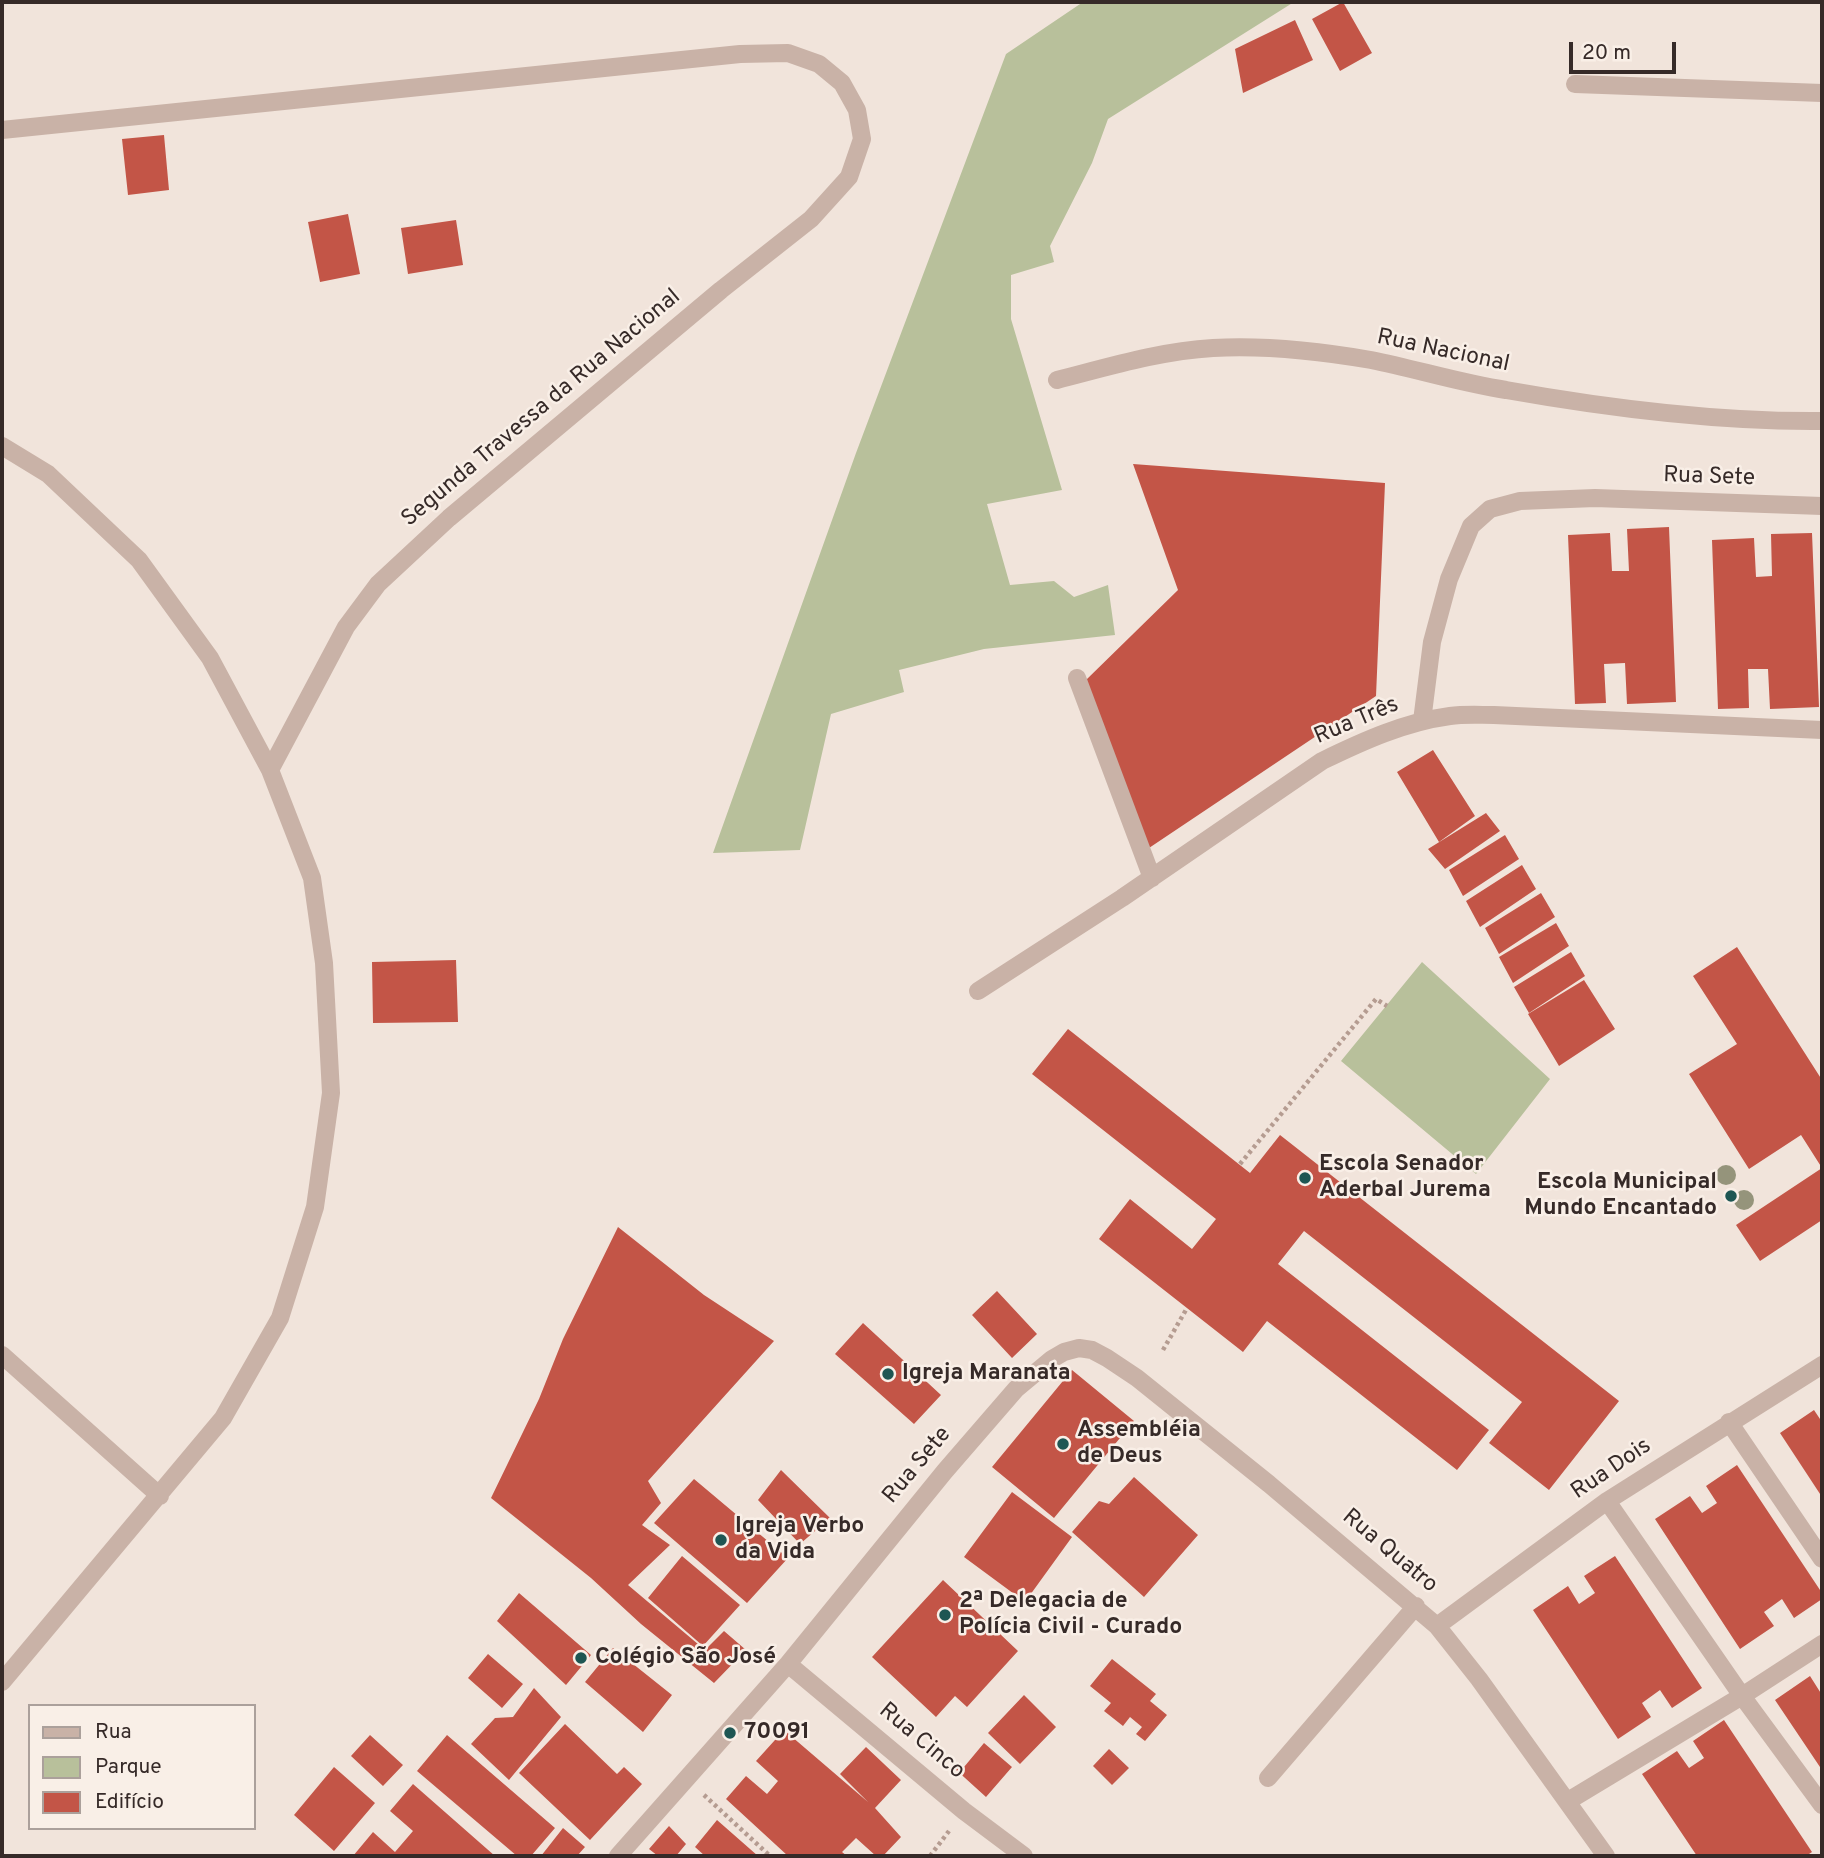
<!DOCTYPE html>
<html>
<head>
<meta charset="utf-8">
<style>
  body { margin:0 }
  #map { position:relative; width:1824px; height:1858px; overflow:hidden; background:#f1e4db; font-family:Overpass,sans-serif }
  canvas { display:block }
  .frame { position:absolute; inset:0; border:4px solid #362a28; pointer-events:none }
  .legend { position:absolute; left:28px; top:1704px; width:228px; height:126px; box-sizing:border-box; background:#f9efe7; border:2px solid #aba09b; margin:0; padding:9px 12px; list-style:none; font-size:21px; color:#362a28 }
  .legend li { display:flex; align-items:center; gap:14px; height:35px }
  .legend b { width:35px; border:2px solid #aba09b }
  .scale { position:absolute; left:1569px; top:42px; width:107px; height:32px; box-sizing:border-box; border:4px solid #362a28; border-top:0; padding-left:9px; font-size:21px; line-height:24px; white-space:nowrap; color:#362a28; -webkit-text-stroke:5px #f9efe7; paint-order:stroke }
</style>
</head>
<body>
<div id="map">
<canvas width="1824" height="1858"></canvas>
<div class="frame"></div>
<ul class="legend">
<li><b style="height:9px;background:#c9b2a7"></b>Rua</li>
<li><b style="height:19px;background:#b8c09b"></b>Parque</li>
<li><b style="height:19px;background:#c35547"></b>Edifício</li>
</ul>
<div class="scale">20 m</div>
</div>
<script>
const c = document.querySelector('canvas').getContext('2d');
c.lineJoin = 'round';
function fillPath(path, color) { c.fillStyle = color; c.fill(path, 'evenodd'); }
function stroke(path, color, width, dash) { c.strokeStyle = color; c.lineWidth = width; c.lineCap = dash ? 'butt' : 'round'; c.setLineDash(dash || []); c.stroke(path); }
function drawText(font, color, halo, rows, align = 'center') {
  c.font = font + ' Overpass,sans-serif'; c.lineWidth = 5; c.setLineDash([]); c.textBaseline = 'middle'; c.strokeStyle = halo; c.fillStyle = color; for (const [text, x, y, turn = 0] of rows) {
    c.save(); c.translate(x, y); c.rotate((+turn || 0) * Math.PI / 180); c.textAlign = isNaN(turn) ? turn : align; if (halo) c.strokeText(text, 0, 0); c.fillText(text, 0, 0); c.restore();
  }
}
const green = new Path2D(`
  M1083 2H1294L1108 119 1092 163 1050 246 1054 262 1011 275V319L1062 490 987 504 1010 585 1054 581 1074 597 1108 585 1115 635 984 649 899 670 904 692 831 714 800 850 713 853 856 453 1006 54Z
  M1422 962 1550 1079 1476 1174 1341 1061Z`);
const building = new Path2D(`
  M1343 2 1372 53 1340 71 1312 19Z
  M1295 20 1313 60 1243 93 1235 49Z
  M164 135 169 190 128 195 122 139Z
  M348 214 360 274 320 282 308 222Z
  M456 220 463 265 408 274 401 228Z
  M1133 464 1385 483 1376 696 1149 848 1086 680 1178 590Z
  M1669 527 1676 702 1627 704 1625 663 1604 664 1606 703 1575 704 1568 535 1610 533 1612 571H1629L1627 529Z
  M1812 533 1819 707 1770 709 1768 669H1748L1749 708 1718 709 1712 540 1754 538 1756 577 1772 576 1771 534Z
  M1433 750 1475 816 1439 842 1397 772Z
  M1486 813 1500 831 1445 869 1428 849Z
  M1505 835 1519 859 1463 896 1449 870Z
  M1522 865 1536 889 1480 927 1466 901Z
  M1541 893 1555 917 1499 954 1485 928Z
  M1556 923 1569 946 1513 983 1499 957Z
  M1737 947 1822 1080V1220L1760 1261 1736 1225 1822 1168 1801 1135 1749 1169 1689 1074 1737 1044 1693 976Z
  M1571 952 1585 976 1529 1013 1514 987Z
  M456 960 458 1022 373 1023 372 962Z
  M1584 980 1615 1029 1559 1066 1528 1014Z
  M1068 1029 1250 1173 1280 1135 1619 1401 1549 1490 1489 1443 1522 1402 1304 1231 1278 1264 1489 1430 1457 1470 1267 1321 1243 1352 1099 1239 1130 1199 1192 1249 1216 1219 1032 1074Z
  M618 1227 704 1295 774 1341 648 1481 661 1503 642 1525 670 1545 628 1585 705 1650 724 1631 746 1650 714 1683 641 1624 591 1578 491 1498 539 1399 563 1339Z
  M997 1291 1037 1334 1012 1358 972 1315Z
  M863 1323 941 1395 914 1424 835 1354Z
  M1072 1370 1134 1421 1054 1518 992 1467Z
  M1814 1410 1822 1422V1497L1780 1433Z
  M1737 1465 1822 1593V1599L1794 1618 1782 1599 1764 1612 1774 1626 1740 1649 1655 1519 1690 1496 1702 1513 1717 1503 1706 1486Z
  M781 1470 830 1518 800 1544 758 1500Z
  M1134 1477 1198 1535 1144 1597 1072 1532 1099 1501 1109 1504Z
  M694 1479 788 1558 747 1603 654 1523Z
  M1012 1492 1072 1537 1025 1602 964 1557Z
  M682 1556 740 1605 703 1646 648 1598Z
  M1615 1556 1702 1688 1672 1708 1660 1690 1642 1703 1651 1717 1618 1739 1533 1610 1568 1586 1579 1604 1595 1593 1584 1576Z
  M943 1580 1018 1651 967 1707 955 1696 936 1717 872 1657Z
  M519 1593 591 1655 566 1685 497 1621Z
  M613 1648 672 1695 643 1732 585 1682Z
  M488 1654 523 1684 502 1708 468 1678Z
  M1112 1659 1156 1694 1150 1701 1167 1715 1145 1741 1136 1734 1142 1727 1130 1717 1123 1726 1104 1711 1111 1703 1090 1686Z
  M1810 1676 1822 1695V1770L1775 1700Z
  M534 1688 561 1717 509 1780 471 1744 495 1718 513 1717Z
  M1024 1695 1056 1727 1020 1764 988 1733Z
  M1724 1720 1812 1852 1806 1856H1771L1770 1854 1767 1856H1697L1642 1774 1677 1751 1689 1768 1704 1758 1693 1741Z
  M565 1724 617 1774 624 1767 642 1784 590 1840 519 1773Z
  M784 1730 868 1802 840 1774 866 1747 901 1780 875 1808 901 1837 883 1856H876L856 1838 842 1852 847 1856H788L726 1799 746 1776 767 1794 778 1781 756 1761Z
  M370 1735 403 1765 383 1786 351 1756Z
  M447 1735 555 1828 531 1856H517L417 1771Z
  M984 1743 1012 1767 986 1797 954 1768 959 1762 964 1767Z
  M1109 1749 1129 1768 1112 1785 1093 1766Z
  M334 1767 375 1803 334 1851 294 1815Z
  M413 1784 495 1856H353L373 1832 395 1852 413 1831 390 1811Z
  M717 1820 758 1856H705L695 1847Z
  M669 1826 686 1844 676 1856H658L649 1849Z
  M563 1828 585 1847 577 1856H541Z`);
const path = new Path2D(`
  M1240 1164 1376 999 1387 1006
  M1163 1350 1187 1308
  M704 1795 770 1856
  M930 1856 949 1831`);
const minor = new Path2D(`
  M1575 84 1822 93
  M2 130 740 54 788 53 819 64 842 83 857 110 862 139 849 177 811 219 721 290 449 518 378 584 346 627 270 770
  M1057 380C1108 367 1160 351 1213 348 1266 345 1319 351 1371 360 1416 369 1460 383 1506 390 1607 408 1719 422 1822 421
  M2 446 48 474 139 560 210 658 270 770 312 878 324 963 331 1093 315 1207 280 1318 223 1418 2 1682
  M1077 678 1152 878
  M1422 721 1432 642 1449 579 1471 526 1490 509 1520 501 1595 498 1822 506
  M978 991 1122 898 1322 761C1363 741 1405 722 1450 716 1464 714 1479 715 1494 715L1822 730
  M2 1355 160 1496
  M1729 1422 1822 1559
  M1607 1501 1742 1696 1822 1805
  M1437 1626 1607 1501 1822 1365
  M788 1664 964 1811 1024 1856
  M1268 1778 1416 1606
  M1568 1801 1742 1696 1822 1644
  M618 1856 788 1664 945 1471 1016 1389 1052 1359 1064 1352 1079 1348 1092 1350 1107 1358 1137 1378 1269 1484 1437 1626 1479 1679 1606 1856`);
const trees = [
  [1726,1175],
  [1744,1200]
];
const markers = [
  [1305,1178,7,"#1e5653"],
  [1731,1196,7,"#1e5653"],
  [888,1374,7,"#1e5653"],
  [1063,1444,7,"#1e5653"],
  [721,1540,7,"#1e5653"],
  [945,1615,7,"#1e5653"],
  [581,1658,7,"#1e5653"],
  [730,1733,7,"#1e5653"]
];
const streetNames = [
  ["Rua Nacional",1443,352,12],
  ["Segunda Travessa da Rua Nacional",542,409,-40],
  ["Rua Sete",1709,478,2],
  ["Rua Três",1357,722,-23],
  ["Rua Sete",918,1466,-50],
  ["Rua Dois",1612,1470,-34],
  ["Rua Quatro",1389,1552,40],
  ["Rua Cinco",921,1742,40]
];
const poiNames = [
  ["Escola Senador",1319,1165],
  ["Aderbal Jurema",1319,1191],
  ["Escola Municipal",1717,1183,"right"],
  ["Mundo Encantado",1717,1209,"right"],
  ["Igreja Maranata",902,1374],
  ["Assembléia",1077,1431],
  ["de Deus",1077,1457],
  ["Igreja Verbo",735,1527],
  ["da Vida",735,1553],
  ["2ª Delegacia de",959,1602],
  ["Polícia Civil - Curado",959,1628],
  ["Colégio São José",595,1658],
  ["70091",744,1733]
];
fillPath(green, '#b8c09b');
fillPath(building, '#c35547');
stroke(path, '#b59c91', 4.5, [3.5, 3.5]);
stroke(minor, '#c9b2a7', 18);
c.fillStyle = '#95947b';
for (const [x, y] of trees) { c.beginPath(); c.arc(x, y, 10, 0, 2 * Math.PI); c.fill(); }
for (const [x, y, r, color] of markers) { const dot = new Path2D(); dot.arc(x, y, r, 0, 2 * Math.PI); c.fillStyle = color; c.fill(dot); stroke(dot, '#f9efe7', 2.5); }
drawText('23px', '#362a28', '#f9efe7', streetNames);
drawText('bold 23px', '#362a28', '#f9efe7', poiNames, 'left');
</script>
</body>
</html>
